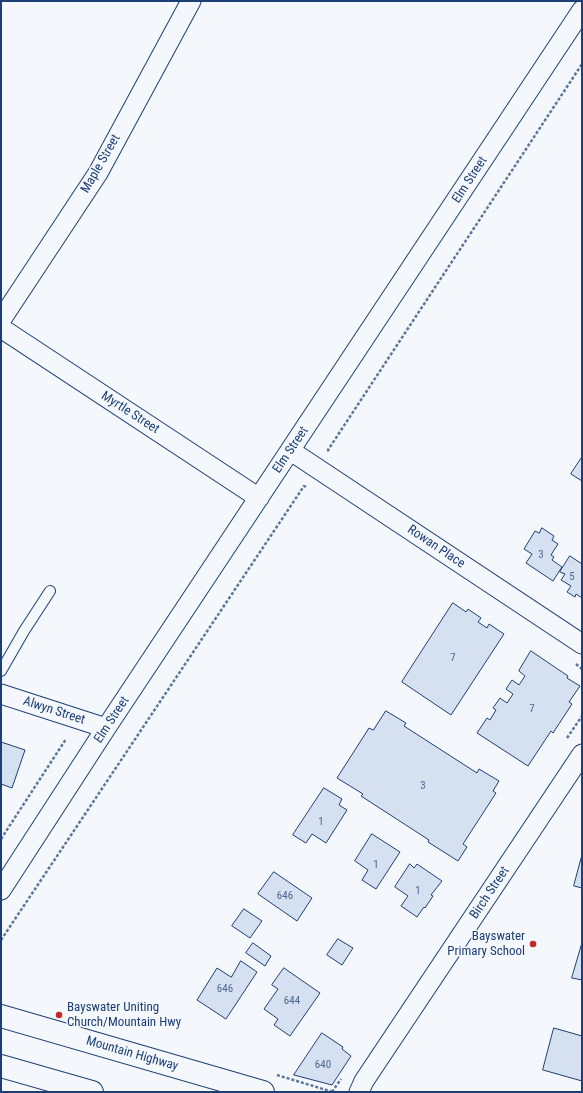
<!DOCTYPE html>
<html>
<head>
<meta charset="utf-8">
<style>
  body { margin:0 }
  #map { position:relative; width:583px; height:1093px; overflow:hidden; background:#f4f7fb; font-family:"Roboto Condensed",sans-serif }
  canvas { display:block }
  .frame { position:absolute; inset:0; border:2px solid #1d3f73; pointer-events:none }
</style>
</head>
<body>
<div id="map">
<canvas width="583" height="1093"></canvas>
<div class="frame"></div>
</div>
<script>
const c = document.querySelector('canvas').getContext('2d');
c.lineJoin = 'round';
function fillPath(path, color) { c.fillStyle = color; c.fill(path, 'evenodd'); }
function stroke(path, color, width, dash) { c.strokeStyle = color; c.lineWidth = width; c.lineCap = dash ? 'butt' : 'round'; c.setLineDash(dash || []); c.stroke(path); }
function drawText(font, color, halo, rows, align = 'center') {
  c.font = font + ' "Roboto Condensed",sans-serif'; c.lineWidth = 3; c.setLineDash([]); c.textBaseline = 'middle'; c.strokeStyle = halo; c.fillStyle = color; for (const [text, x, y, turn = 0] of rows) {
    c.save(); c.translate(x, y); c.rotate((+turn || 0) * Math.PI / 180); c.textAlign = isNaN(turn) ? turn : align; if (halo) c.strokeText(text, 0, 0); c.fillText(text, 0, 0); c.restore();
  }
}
const building = new Path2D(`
  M582 457V481L571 474Z
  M542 528 554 536 552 540 558 544 551 555 554 557 552 560 562 567 553 581 526 563 532 554 524 549 535 531 539 533Z
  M570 556 582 564V598L576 594 575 597 567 592 571 586 561 580 565 574 560 572Z
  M453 603 466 612 468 609 481 618 478 622 487 628 489 624 504 634 451 715 402 682Z
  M531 651 568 676 567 678 580 686 569 702 572 704 553 733 551 731 528 766 477 733 487 718 490 720 496 710 493 708 500 698 507 703 513 694 506 689 512 680 519 685 525 676 519 671Z
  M386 711 406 723 404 726 477 773 479 769 499 781 493 791 496 793 463 844 467 847 458 861 428 842 429 840 361 796 363 794 337 778 369 728 373 730Z
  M1 742 25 750 12 788 1 784Z
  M324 788 342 799 339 805 347 810 326 843 312 834 306 843 293 835Z
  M372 834 400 852 376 889 362 880 368 870 355 861Z
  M582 855V888L574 886Z
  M410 864 414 868 417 864 442 881 431 895 433 896 425 908 424 907 417 917 401 906 408 896 395 887Z
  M274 872 312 898 297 921 258 894Z
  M244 909 262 921 250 938 232 926Z
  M338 939 353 948 342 965 327 955Z
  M253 943 271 956 265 966 246 953Z
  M582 943V980L572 978Z
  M241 961 257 972 226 1019 197 1000 217 968 231 977Z
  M284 968 320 993 290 1036 274 1025 278 1019 264 1009 278 989 272 985Z
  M554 1028 582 1036V1081L543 1070Z
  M322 1033 343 1047 342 1049 351 1056 332 1085 294 1075Z`);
const path = new Path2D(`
  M329 451 328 450 582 64
  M576 664 582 669
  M567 738 582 716
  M1 839 66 739
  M1 940 304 486 306 487
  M277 1075 333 1092
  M332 1092 341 1079`);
const service = new Path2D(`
  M1 671 24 631 50 591`);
const minor = new Path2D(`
  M1 320 98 173 191 1
  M1 328 259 498
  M291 451 582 644
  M1 694 106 728
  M1 890 106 728 582 10
  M359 1092 364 1081 582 754`);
const primary = new Path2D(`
  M1 1016 263 1092
  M1 1066 92 1092`);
const markers = [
  [533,944,4,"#c62828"],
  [59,1015,4,"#c62828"]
];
const numberNames = [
  ["3",541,555],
  ["5",572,577],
  ["7",453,658],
  ["7",532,709],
  ["3",423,786],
  ["1",321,822],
  ["1",376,865],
  ["1",418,891],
  ["646",285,896],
  ["646",225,989],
  ["644",292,1001],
  ["640",323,1065]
];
const streetNames = [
  ["Maple Street",101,164,-60],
  ["Elm Street",470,180,-57],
  ["Myrtle Street",130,413,33],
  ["Elm Street",291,450,-56],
  ["Rowan Place",436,547,34],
  ["Alwyn Street",54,711,18],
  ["Elm Street",112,720,-57],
  ["Birch Street",490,893,-56],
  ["Mountain Highway",132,1054,16]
];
const poiNames = [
  ["Bayswater",525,937],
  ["Primary School",525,952],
  ["Bayswater Uniting",67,1008,"left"],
  ["Church/Mountain Hwy",67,1023,"left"]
];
fillPath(building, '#d5e0f0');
stroke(building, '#1d3f73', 1);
stroke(service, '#1d3f73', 12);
stroke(minor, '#1d3f73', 21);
stroke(primary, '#1d3f73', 24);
stroke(path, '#5e769c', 2.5, [3, 2]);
stroke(service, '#f4f7fb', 10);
stroke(minor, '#f4f7fb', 19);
stroke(primary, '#f4f7fb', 22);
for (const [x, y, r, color] of markers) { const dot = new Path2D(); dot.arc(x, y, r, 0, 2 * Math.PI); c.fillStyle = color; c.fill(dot); stroke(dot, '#f4f7fb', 1.5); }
drawText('11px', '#4b6792', null, numberNames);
drawText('13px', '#1d3f73', '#f4f7fb', streetNames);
drawText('13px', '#1d3f73', '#f4f7fb', poiNames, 'right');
</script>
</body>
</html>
